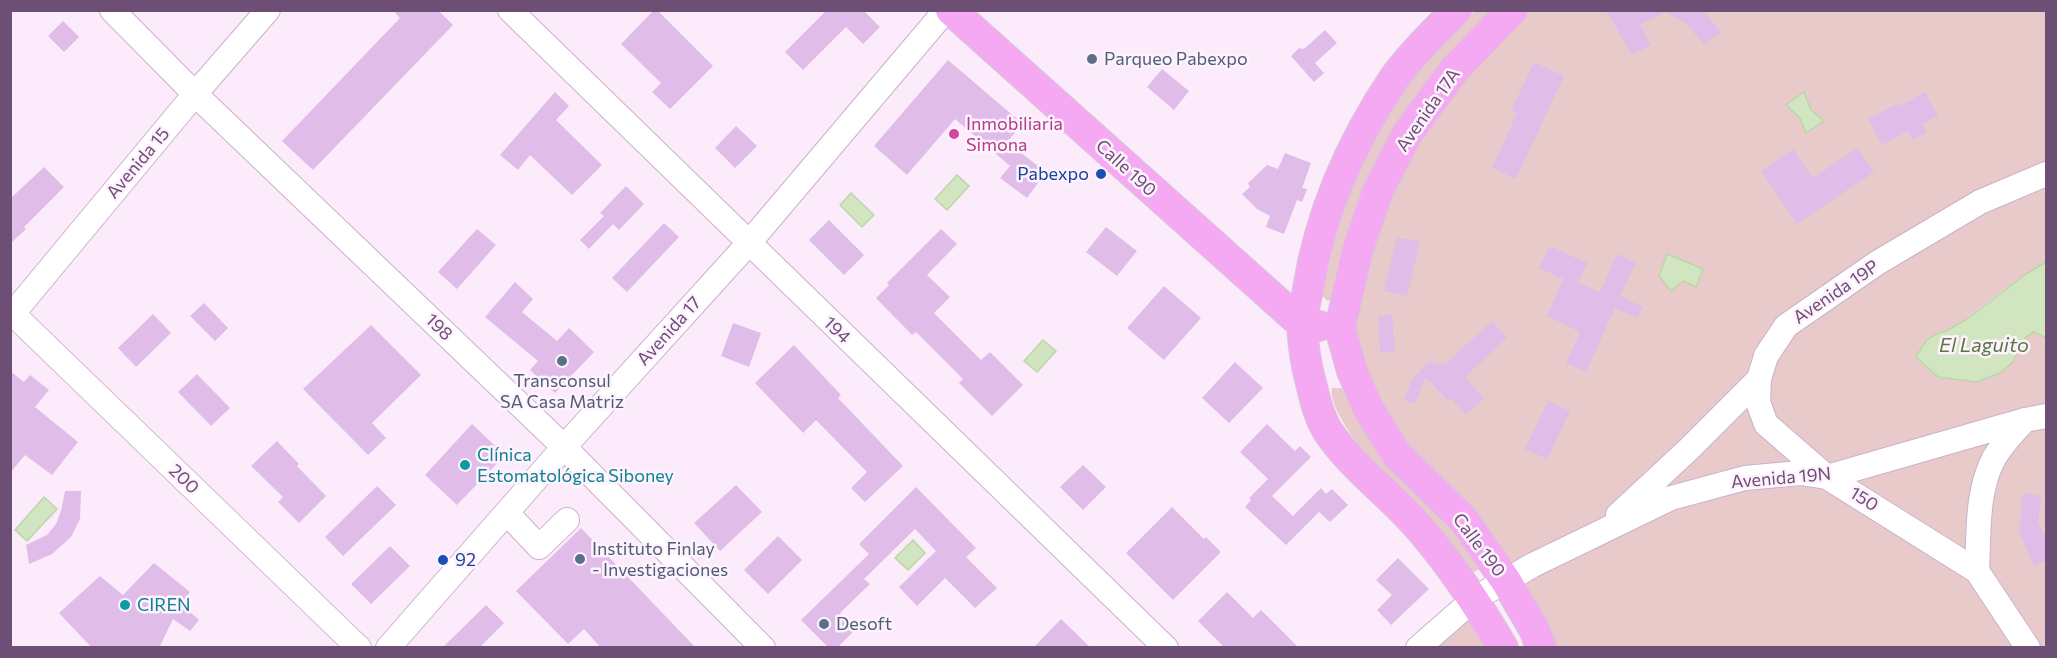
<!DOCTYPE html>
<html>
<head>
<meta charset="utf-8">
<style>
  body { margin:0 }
  #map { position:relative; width:2057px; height:658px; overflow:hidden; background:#fcebfb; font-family:Commissioner,sans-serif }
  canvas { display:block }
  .frame { position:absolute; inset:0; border:12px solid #6d4f76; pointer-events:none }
</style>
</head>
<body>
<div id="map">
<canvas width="2057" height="658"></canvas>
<div class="frame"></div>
</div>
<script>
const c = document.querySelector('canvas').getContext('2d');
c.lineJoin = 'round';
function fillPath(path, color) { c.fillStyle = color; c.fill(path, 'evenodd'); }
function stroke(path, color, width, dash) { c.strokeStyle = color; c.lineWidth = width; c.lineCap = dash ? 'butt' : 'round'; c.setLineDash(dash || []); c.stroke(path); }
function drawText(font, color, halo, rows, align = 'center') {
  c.font = font + ' Commissioner,sans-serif'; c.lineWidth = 5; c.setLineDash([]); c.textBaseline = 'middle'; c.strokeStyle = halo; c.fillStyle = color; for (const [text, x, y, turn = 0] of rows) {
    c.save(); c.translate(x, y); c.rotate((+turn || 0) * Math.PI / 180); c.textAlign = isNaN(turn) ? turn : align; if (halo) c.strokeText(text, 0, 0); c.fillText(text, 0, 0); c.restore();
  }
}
const green = new Path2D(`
  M1475 11H1500L1447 63 1334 300 1327 301 1320 293 1353 174 1408 80 1465 19Z
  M1512 11H2046V262C2024 275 2004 289 1984 305 1969 316 1955 330 1936 334L2012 363 2026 337 2034 332 2046 338V647H1541L1352 371 1358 249 1378 191Z
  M1332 388H1342L1350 405 1378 450 1431 504 1479 561V569L1474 572 1468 569C1442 540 1324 424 1332 388Z
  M1474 599 1503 648H1418Z`);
const water = new Path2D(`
  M1804 92 1811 110 1824 121 1806 133 1800 118 1786 105Z
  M957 175 969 186 947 210 935 199Z
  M851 193 874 215 862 227 840 205Z
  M1667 254 1703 269 1696 287 1683 281 1671 291 1659 276Z
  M2046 262V338L2034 332 2026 337 2012 363 2000 373 1976 382 1938 377 1916 357 1926 341 1936 334 1946 331 1967 319 2026 274Z
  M1043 340 1056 351 1037 372 1024 361Z
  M44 497 57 509 27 541 15 530Z
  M913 540 925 553 908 570 895 558Z`);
const building = new Path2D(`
  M393 10H438L453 25 313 170 282 141 400 18Z
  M654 10H657L713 66 670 109 652 92 661 83 621 44Z
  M827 10H863L880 27 863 44 846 27 803 70 785 52Z
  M1606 10H1699L1707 15 1721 32 1704 45 1686 23 1665 12 1640 25 1651 45 1632 55Z
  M63 21 79 37 64 52 48 36Z
  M1325 30 1337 43 1315 63 1324 73 1314 82 1291 56 1299 48 1304 49Z
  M948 60 1023 124 1007 142 1046 172 1027 198 1000 178 1010 166 955 119 907 175 874 146Z
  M1534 62 1564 76 1516 179 1492 168 1517 113 1511 111Z
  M1162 69 1189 91 1174 110 1147 87Z
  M555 92 569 106 556 120 602 165 572 195 530 155 518 170 500 155Z
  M1925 92 1938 116 1922 124 1927 132 1912 140 1908 131 1882 145 1868 119 1898 103 1900 106Z
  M736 126 757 146 735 168 715 148Z
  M1857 148 1874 172 1797 224 1761 171 1793 149 1813 178Z
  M1285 153 1311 163 1302 188 1307 189 1302 202 1297 200 1284 234 1266 227 1270 216 1257 209 1242 194 1250 187 1248 183 1267 165 1278 169Z
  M44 167 64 187 24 227 26 229 10 244V199Z
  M626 186 644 204 619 230 613 224 589 249 580 240 604 216 600 213Z
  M829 220 864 255 844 275 809 240Z
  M664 223 679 237 627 292 612 278Z
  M1106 227 1137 251 1117 276 1086 252Z
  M477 229 496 245 457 289 438 272Z
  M941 229 957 244 927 275 950 297 934 313 981 360 990 352 1023 385 992 416 959 383 963 379 916 332 912 335 876 298 889 285 887 283Z
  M1397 237 1420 242 1407 296 1384 291Z
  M1550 246 1587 263 1578 282 1600 292 1617 254 1636 263 1620 296 1643 307 1637 318 1615 308 1586 372 1566 363 1580 332 1547 316 1563 279 1539 268Z
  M515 282 533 299 522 312 557 341 569 328 594 352 555 393 530 370 538 361 485 317Z
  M1164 286 1201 318 1164 360 1127 328Z
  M204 303 228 328 215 341 190 316Z
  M153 314 171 333 136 367 118 348Z
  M1392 315 1395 352 1380 353 1378 316Z
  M1492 321 1507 338 1465 377 1484 398 1466 415 1451 398 1448 401 1425 377 1415 404 1404 400 1412 379 1433 358 1431 363 1445 364Z
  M733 323 761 333 749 367 721 356Z
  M371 325 421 375 372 423 386 438 368 455 303 389Z
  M794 345 841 395 838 398 903 466 865 502 851 488 867 472 816 420 803 433 755 383Z
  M1235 362 1263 388 1229 423 1202 398Z
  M10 371 24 382 30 375 49 390 35 407 78 442 52 475 25 455 10 473Z
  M197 374 230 408 211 426 178 392Z
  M1548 401 1570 411 1547 459 1525 449Z
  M472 424 505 455 457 505 425 475Z
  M1267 424 1295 451 1300 446 1311 457 1272 496 1293 516 1321 488 1326 494 1332 489 1348 505 1330 522 1319 512 1286 545 1245 507 1251 500 1249 498 1268 479 1240 452Z
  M277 441 299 464 297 466 326 496 299 523 278 502 283 497 251 466Z
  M1083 465 1106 487 1083 510 1060 487Z
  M736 485 762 512 720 551 694 523Z
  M377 486 396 505 343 556 325 537Z
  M916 487 976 548 966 557 997 588 975 608 945 578 917 606 899 587 936 551 915 529 864 579 870 584 840 613 856 629 837 648H829L801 620 869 554 859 544Z
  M65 491H81L80 519 71 537 52 554 29 564 26 545 47 535 56 524 61 511Z
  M2023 493 2041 496 2038 523 2046 536V561L2034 566 2019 532Z
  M1172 507 1204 539 1206 537 1221 552 1173 600 1126 553Z
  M581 528 696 648H601L584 629 568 644 516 591Z
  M778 536 802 560 768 594 744 570Z
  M390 546 410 566 371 604 351 584Z
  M1398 558 1429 589 1391 625 1377 610 1392 595 1376 580Z
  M154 563 190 592 181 604 199 620 190 631 173 619 159 648H92L59 613 100 576 123 595Z
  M1227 592 1253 618 1261 610 1299 648H1225L1198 621Z
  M486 605 504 623 479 648H442Z
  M1061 619 1091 648H1033Z`);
const minor = new Path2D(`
  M112 10 195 94 564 447 763 648
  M510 10 1166 648
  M10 311 359 648
  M10 317 195 94 268 10
  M1759 379 1758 402 1766 424 1827 477 1977 571 2028 648
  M507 513 539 547 567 520
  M1618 515 1690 448 1759 379 1766 356 1786 326 1877 263 1980 202 2046 174
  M1977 571C1979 535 1976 494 1993 460 2001 445 2014 432 2025 420
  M388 648 564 447 748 244 946 10
  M1418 648 1474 599 1533 565 1671 498 1745 478 1800 473 1827 477 2025 420 2046 416`);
const major = new Path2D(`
  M951 10 1302 324 1319 326
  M1456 10C1435 32 1413 52 1395 77 1352 141 1320 213 1308 289 1306 301 1302 313 1302 325 1303 344 1306 365 1311 383 1315 399 1318 415 1327 430 1351 466 1385 490 1414 522 1448 560 1477 603 1503 648
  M1512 10 1455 69 1407 134 1378 191 1358 249 1340 328 1352 371 1368 408 1397 455 1463 519 1506 581 1535 631 1541 648`);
const markers = [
  [1092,59,6,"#5c6f8a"],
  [954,134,6,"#d1479c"],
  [1101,174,6,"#1a4fb4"],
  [562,361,6,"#5c6f8a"],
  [465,465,6,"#0f9aa8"],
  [580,559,6,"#5c6f8a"],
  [443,560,6,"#1a4fb4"],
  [125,605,6,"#0f9aa8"],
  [824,624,6,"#5c6f8a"]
];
const serviceNames = [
  ["Parqueo Pabexpo",1104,59],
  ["Transconsul",562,381,"center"],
  ["SA Casa Matriz",562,402,"center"],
  ["Instituto Finlay",592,549],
  ["- Investigaciones",592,570],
  ["Desoft",836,624]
];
const streetNames = [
  ["Avenida 17A",1428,110,-55],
  ["Avenida 15",138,163,-50],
  ["Calle 190",1126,168,42],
  ["Avenida 19P",1836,292,-34],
  ["198",439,327,44],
  ["194",837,330,44],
  ["Avenida 17",669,331,-48],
  ["Avenida 19N",1781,478,-5],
  ["200",184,479,44],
  ["150",1864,499,32],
  ["Calle 190",1479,545,53]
];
const hotelNames = [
  ["Inmobiliaria",966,124],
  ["Simona",966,145]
];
const transitNames = [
  ["Pabexpo",1089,174],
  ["92",455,560,"left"]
];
const cultureNames = [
  ["Clínica",477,455],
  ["Estomatológica Siboney",477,476],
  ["CIREN",137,605]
];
const waterNames = [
  ["El Laguito",1984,345]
];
fillPath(green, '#e9caca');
fillPath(water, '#d0e5c0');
stroke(water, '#bbd6a7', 1.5);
fillPath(building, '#e0bde8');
stroke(minor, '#cab1cd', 26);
stroke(major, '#d3cad6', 32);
stroke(minor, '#fff', 24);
stroke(major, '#f5a9f2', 30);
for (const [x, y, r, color] of markers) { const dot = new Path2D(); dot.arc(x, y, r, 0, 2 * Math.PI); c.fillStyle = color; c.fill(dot); stroke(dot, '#fef2fe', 2); }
drawText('18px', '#4e5e75', '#fef2fe', serviceNames, 'left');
drawText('18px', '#6d4f76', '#fef2fe', streetNames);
drawText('18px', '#b23c85', '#fef2fe', hotelNames, 'left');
drawText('18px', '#164399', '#fef2fe', transitNames, 'right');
drawText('18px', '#0d838f', '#fef2fe', cultureNames, 'left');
drawText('italic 20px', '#5a7943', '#fef2fe', waterNames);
</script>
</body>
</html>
